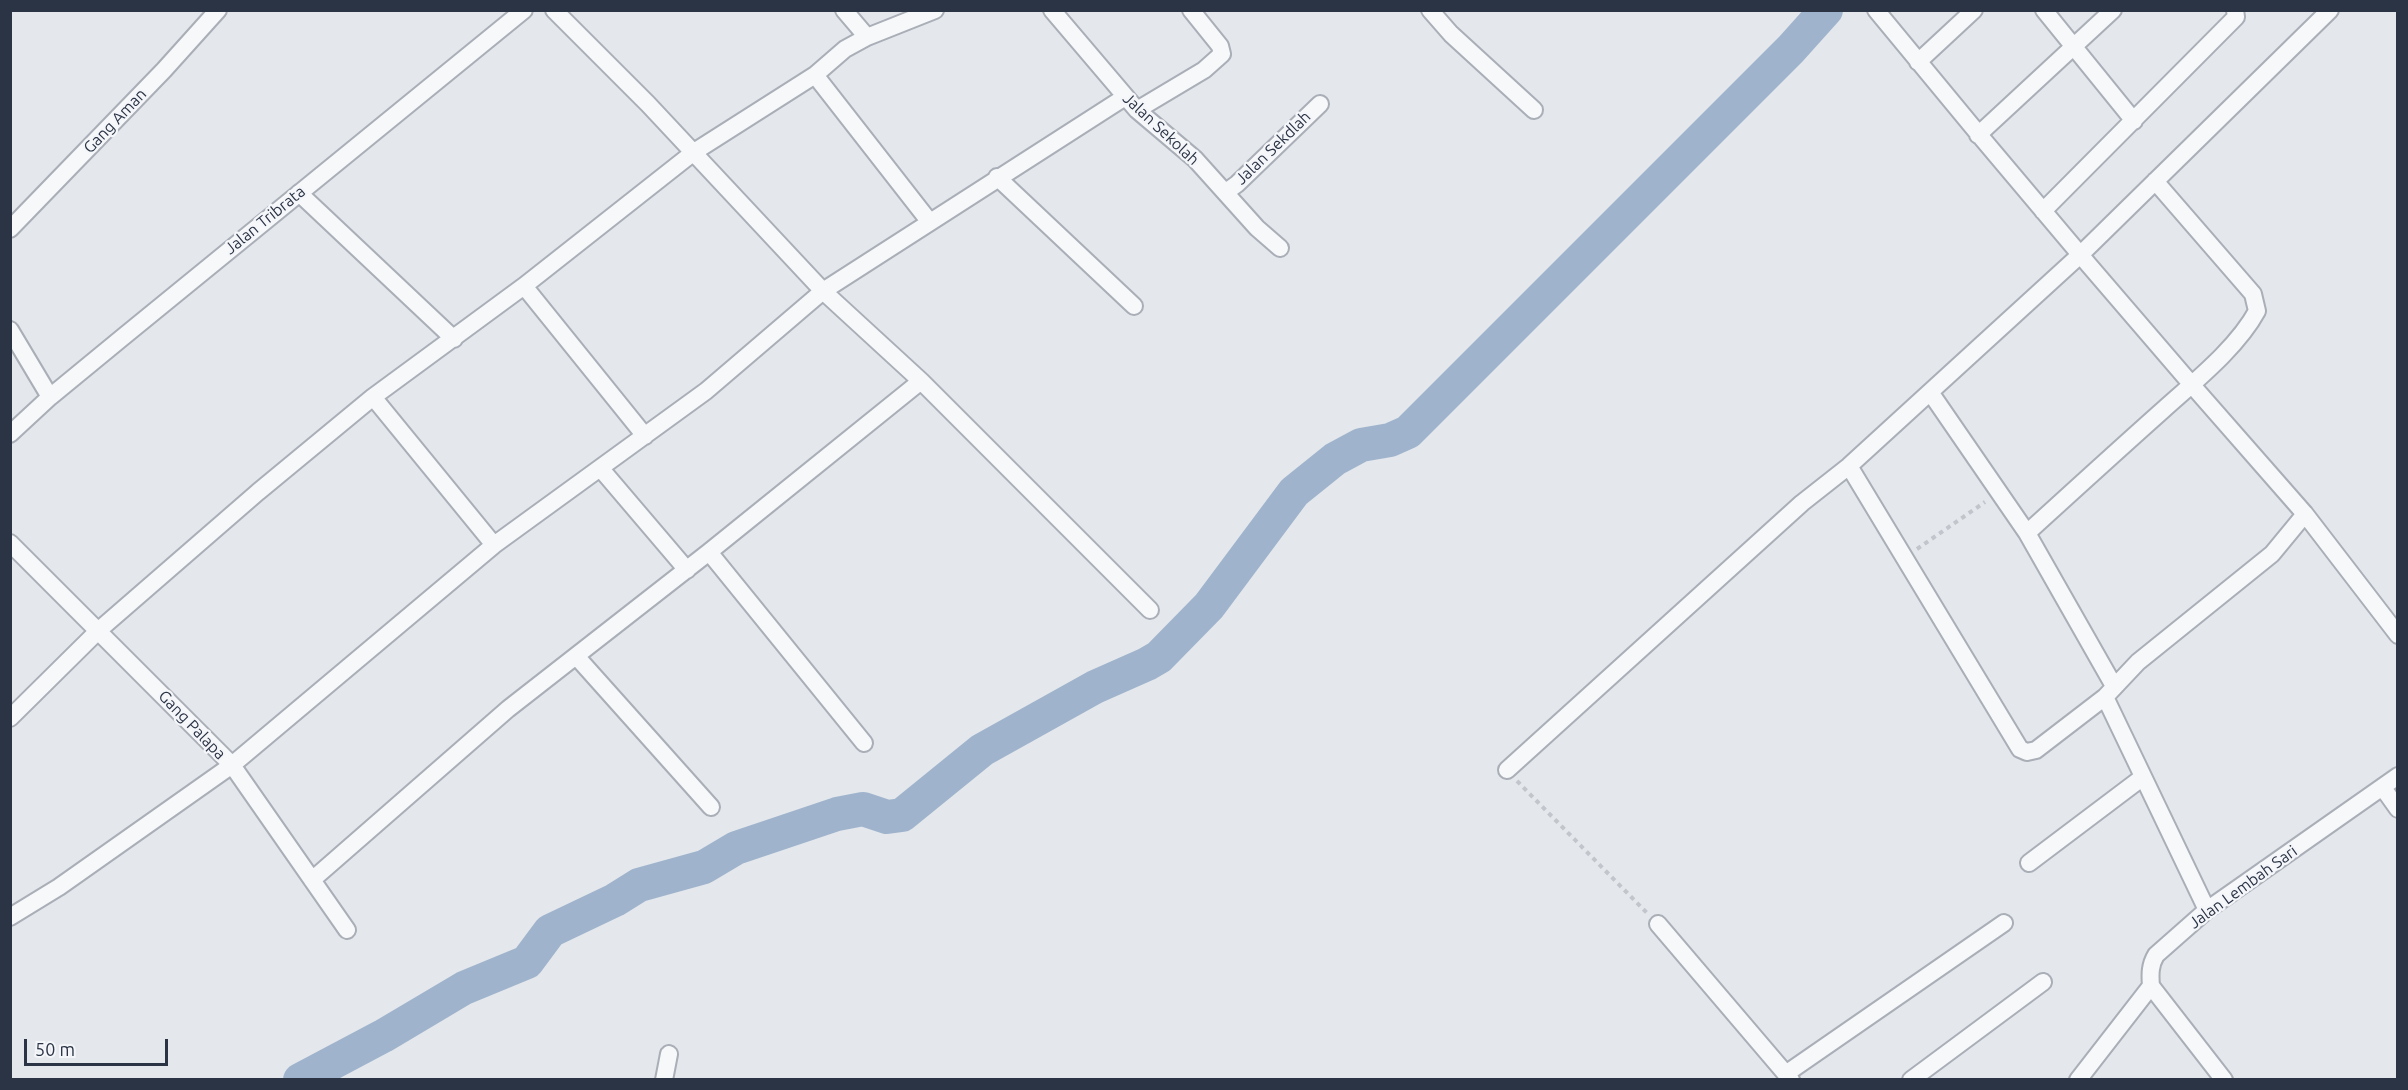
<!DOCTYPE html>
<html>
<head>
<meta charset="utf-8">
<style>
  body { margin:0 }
  #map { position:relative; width:2408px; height:1090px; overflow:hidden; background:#e4e7ec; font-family:Ubuntu,sans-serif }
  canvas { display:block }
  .frame { position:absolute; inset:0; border:12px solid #2b3445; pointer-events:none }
  .scale { position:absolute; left:24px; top:1039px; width:144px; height:27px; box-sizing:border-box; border:3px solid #2b3445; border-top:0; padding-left:8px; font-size:18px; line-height:21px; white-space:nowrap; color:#2b3445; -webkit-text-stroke:4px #f4f6f9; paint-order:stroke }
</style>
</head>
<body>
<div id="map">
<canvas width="2408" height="1090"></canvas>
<div class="frame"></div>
<div class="scale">50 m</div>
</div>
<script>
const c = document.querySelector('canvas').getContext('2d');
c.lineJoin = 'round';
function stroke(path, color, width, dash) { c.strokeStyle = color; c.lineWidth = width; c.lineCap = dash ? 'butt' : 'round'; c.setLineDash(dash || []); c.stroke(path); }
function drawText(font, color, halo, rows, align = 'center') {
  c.font = font + ' Ubuntu,sans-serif'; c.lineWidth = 4.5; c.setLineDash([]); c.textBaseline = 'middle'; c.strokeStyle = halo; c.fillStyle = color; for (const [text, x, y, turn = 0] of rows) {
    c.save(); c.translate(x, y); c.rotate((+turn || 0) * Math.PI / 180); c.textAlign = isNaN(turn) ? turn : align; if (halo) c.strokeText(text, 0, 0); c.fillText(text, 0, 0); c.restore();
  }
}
const river = new Path2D(`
  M300 1080 383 1036 464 988 527 962 550 931 615 900 639 885 704 867 736 848 837 814 863 809 887 817 902 815 982 750 1095 687 1147 664 1159 657 1209 606 1294 492 1335 459 1361 445 1390 440 1408 432 1791 49 1826 10`);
const path = new Path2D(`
  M1917 549 1985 502
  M1517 781 1647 913`);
const minor = new Path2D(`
  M554 10 648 104 823 291 921 381 1150 610
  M1052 10 1137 110 1195 159 1257 228 1280 248
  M1430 10 1451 34 1534 110
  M1876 10C2016 181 2159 349 2305 514
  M2044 10 2134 121
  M867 37 935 10
  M1918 62 1974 10
  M815 75 929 221
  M1137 110 1204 70 1222 54 1220 46 1191 10
  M1978 135 2113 10
  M997 177 1134 306
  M1226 192 1237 184 1320 104
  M299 193 454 339
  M2043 211 2236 17 2235 10
  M10 229 164 70 218 10
  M524 286 645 436
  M10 330 50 397
  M373 397 494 545
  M10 434 50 397 123 337 524 10
  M1849 466 2020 749 2027 752 2036 750 2105 697
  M601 469 687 570
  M2027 533C2072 492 2117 451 2163 410 2194 382 2237 348 2257 311L2253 294 2155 181
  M10 543 232 765 347 930
  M709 552 864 743
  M576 656 711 807
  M2114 686 2027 533 1930 392 2080 255 2330 10
  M10 718 99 630 258 492 373 397 524 286 694 152 815 75 845 49 867 37 844 10
  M1507 770 1802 503 1849 466 1930 392
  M2383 788 2398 809
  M2029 863 2143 777
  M312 880 508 709 709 552 921 381
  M2207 910 2105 697 2138 662 2272 554 2305 514 2398 635
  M10 917 59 887 232 765 494 545 706 391 823 291 1125 97
  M1658 924 1791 1080
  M1787 1073 2004 923
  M664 1080 669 1054
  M1911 1080 2043 982
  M2078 1080 2151 986
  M2224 1080 2151 986C2150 974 2150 965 2156 955L2207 910 2398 776`);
const streetNames = [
  ["Gang Aman",115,121,-46],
  ["Jalan Sekolah",1161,129,43],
  ["Jalan Sekdlah",1273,148,-44],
  ["Jalan Tribrata",265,220,-39],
  ["Gang Palapa",192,725,46],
  ["Jalan Lembah Sari",2243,887,-36]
];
stroke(river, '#9fb4cc', 34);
stroke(minor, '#a9aeb7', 20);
stroke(path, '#c2c5cb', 4, [4.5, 4.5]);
stroke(minor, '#f7f8fa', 16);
drawText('16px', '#2b3445', '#f4f6f9', streetNames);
</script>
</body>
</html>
